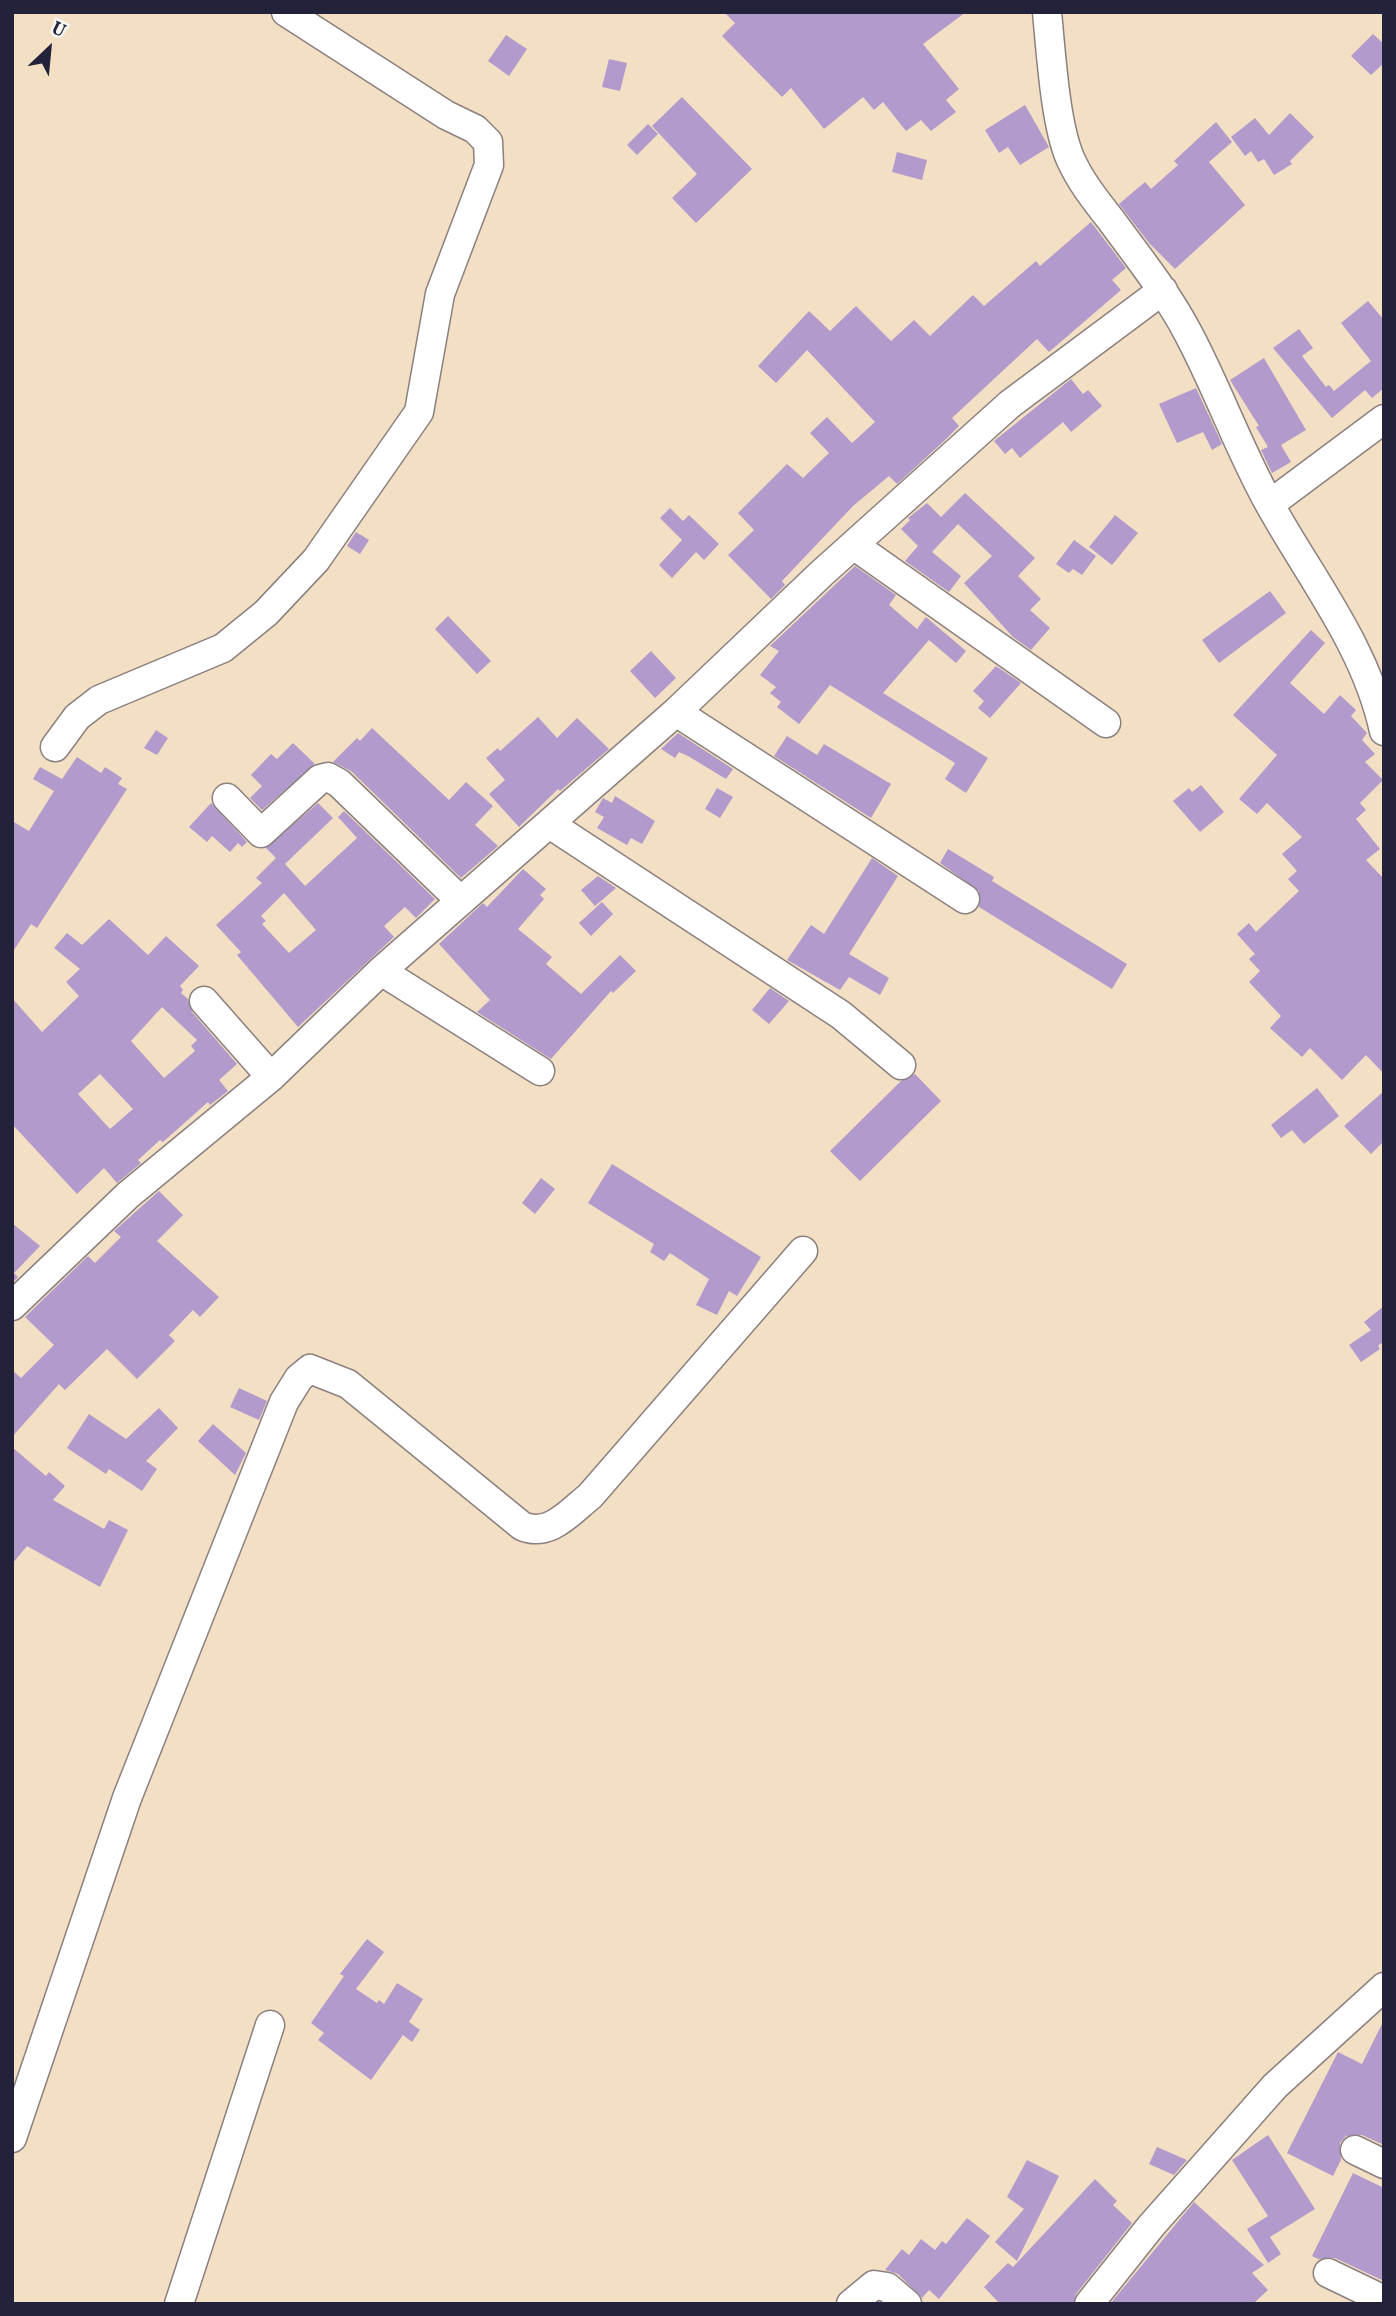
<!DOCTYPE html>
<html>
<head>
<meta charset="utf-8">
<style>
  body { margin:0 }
  #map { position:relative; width:1396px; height:2316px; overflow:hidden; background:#f3dfc3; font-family:Vollkorn,serif }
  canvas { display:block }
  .frame { position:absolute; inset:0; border:14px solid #22223b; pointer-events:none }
  .north { position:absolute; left:14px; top:14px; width:70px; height:70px; -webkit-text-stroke:5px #f6f6f2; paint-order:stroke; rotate:26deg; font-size:19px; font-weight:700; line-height:28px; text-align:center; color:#22223b }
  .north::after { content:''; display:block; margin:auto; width:24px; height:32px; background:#22223b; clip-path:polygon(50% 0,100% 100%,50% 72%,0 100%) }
</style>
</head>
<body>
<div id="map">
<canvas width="1396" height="2316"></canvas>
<div class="frame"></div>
<div class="north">U</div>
</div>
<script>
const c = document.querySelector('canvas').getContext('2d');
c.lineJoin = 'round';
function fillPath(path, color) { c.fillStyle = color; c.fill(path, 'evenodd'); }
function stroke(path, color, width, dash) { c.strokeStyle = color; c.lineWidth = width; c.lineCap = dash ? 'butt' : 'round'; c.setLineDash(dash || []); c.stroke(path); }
const building = new Path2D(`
  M724 12H966L923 44 959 89 946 100 956 112 931 131 921 120 906 131 883 102 874 110 863 97 824 129 791 88 782 97 722 36 735 23Z
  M1373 34 1384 44V63L1371 75 1351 56Z
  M506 35 527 49 509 76 488 61Z
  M609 59 627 63 620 91 602 87Z
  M682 97 752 169 696 223 672 198 697 174 652 126Z
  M1025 105 1049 147 1020 165 1008 147 999 153 985 130Z
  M1290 113 1314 137 1290 161 1292 164 1274 175 1264 159 1258 162 1251 151 1245 156 1231 137 1255 118 1269 135Z
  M1216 122 1232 142 1209 162 1245 205 1175 269 1149 243 1119 204 1145 182 1151 189 1178 165 1174 161Z
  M648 124 658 134 637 155 627 145Z
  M897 152 927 160 922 180 892 172Z
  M1091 222 1126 268 1112 280 1121 290 1049 352 1037 339 952 418 959 426 944 441 897 484 889 476 853 506 782 581 785 585 771 599 728 555 754 530 738 513 787 464 803 478 829 453 810 433 827 417 852 443 875 422 807 350 776 383 758 366 809 311 830 331 856 306 891 341 914 320 930 336 973 295 984 306 1036 261 1040 266Z
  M1368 301 1384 320V388L1372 398 1365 390 1332 418 1273 348 1299 329 1313 348 1302 356 1326 387 1329 385 1334 391 1371 361 1341 323Z
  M1264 358 1306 430 1281 445 1291 462 1272 473 1261 450 1268 447 1256 427 1259 426 1230 380Z
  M1071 379 1083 394 1088 390 1102 406 1071 432 1063 422 1020 458 1012 448 1005 454 994 441Z
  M1196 388 1222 444 1212 450 1203 432 1177 443 1159 404Z
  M965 493 1035 558 1018 576 1041 599 1030 610 1050 628 1031 650 1013 637 964 583 992 556 958 524 932 552 961 576 949 592 905 561 918 546 901 529 910 520 908 518 927 503 941 517Z
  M670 508 683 521 689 515 719 544 704 560 696 552 672 578 659 565 682 540 660 518Z
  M1115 515 1138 533 1112 565 1089 547Z
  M356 532 369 540 360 554 347 546Z
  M1074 540 1096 556 1082 575 1073 569 1069 573 1056 564Z
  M855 566 896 595 889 605 917 629 926 617 966 651 956 663 929 640 883 693 988 758 966 793 945 779 955 763 830 685 799 724 777 707 781 702 770 693 776 687 760 675 779 651 770 646Z
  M1270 591 1286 613 1219 663 1202 640Z
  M448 616 491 661 477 674 435 629Z
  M1311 630 1325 643 1290 683 1324 714 1340 695 1356 710 1351 716 1367 733 1362 740 1375 754 1365 762 1383 780 1360 803 1366 810 1356 819 1380 849 1366 860 1384 879V1074L1366 1055 1342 1080 1310 1048 1302 1057 1270 1028 1281 1016 1249 982 1260 971 1249 959 1255 954 1237 934 1249 923 1256 932 1299 891 1288 879 1297 871 1282 854 1302 837 1267 803 1257 814 1239 799 1277 755 1233 715Z
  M651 651 676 678 655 698 630 671Z
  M996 666 1021 683 990 718 978 708 984 701 973 691Z
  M538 717 557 738 577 718 609 749 560 791 558 789 519 827 489 794 505 780 486 758 498 748 500 751Z
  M372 728 449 800 466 782 493 806 475 825 498 846 461 878 351 771 333 762 357 738 360 741Z
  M156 730 168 738 157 755 144 748Z
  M678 733 733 769 726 779 688 756 679 752 675 758 661 749Z
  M787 736 817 755 824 744 891 784 871 818 774 756Z
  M293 743 315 764 262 810 250 798 262 786 251 775 271 754 277 759Z
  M77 757 101 773 105 767 122 778 118 784 127 789 37 928 31 924 12 953V821L29 831 54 791 33 779 40 767 62 779Z
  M1201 785 1224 812 1200 832 1173 801 1189 788 1192 792Z
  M717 788 733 797 720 818 705 809Z
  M615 796 655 821 642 844 631 838 627 845 597 828 604 817 595 812 603 798 612 803Z
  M211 803 247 842 242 847 238 843 230 852 212 836 207 842 189 827Z
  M318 803 333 818 285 864 305 886 357 838 338 817 344 811 435 899 416 918 405 907 384 926 394 937 298 1027 237 955 241 952 216 925 262 883 256 878 276 858 266 848ZM284 893 316 930 289 953 262 924 266 921 261 916Z
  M948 849 994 877 992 881 1127 964 1112 989 979 907V891L940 863Z
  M872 858 898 876 849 954 889 978 880 995 849 977 840 990 787 960 811 925 824 934Z
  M523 869 546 889 540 895 544 899 518 929 552 957 546 964 581 994 620 955 636 971 613 993 611 991 551 1059 477 1012 490 1000 439 944 483 903 487 907Z
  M598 876 616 888 595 906 581 890Z
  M602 902 613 914 591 936 579 923Z
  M109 919 148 955 166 936 199 966 180 986 183 990 181 993 188 999 192 1012 237 1064 219 1080 228 1091 210 1105 208 1102 163 1142 160 1140 138 1160 141 1163 117 1183 104 1168 77 1194 12 1124V998L42 1032 79 996 66 982 80 969 54 948 67 933 82 945ZM162 1007 197 1040 191 1046 195 1051 164 1078 131 1041ZM100 1074 133 1109 110 1129 78 1094Z
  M770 988 789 1001 769 1024 752 1010Z
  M915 1074 941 1101 860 1181 830 1151 901 1081Z
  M1317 1088 1339 1116 1304 1144 1292 1130 1281 1138 1271 1125Z
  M1384 1091V1141L1371 1154 1344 1126Z
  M612 1164 761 1257 737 1296 729 1291 717 1315 696 1305 709 1279 670 1253 664 1261 650 1252 654 1244 588 1203Z
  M541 1178 555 1189 535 1214 522 1203Z
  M159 1191 183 1215 157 1241 219 1297 200 1317 193 1310 169 1335 175 1341 137 1379 107 1349 65 1390 59 1384 12 1437V1370L21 1378 54 1345 25 1317 88 1256 95 1263 121 1237 114 1231Z
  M12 1223 40 1246 14 1273 18 1277 12 1283Z
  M1384 1306V1346L1381 1343 1378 1346 1380 1349 1361 1362 1349 1345 1371 1330 1364 1322Z
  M239 1388 267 1401 259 1420 230 1407Z
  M159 1408 178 1428 146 1461 157 1469 142 1491 109 1469 106 1474 67 1448 89 1414 126 1439Z
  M213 1424 246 1453 235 1475 198 1441Z
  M12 1447 46 1476 49 1472 65 1486 53 1500 104 1529 109 1520 128 1530 100 1587 27 1546 12 1564Z
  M367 1939 384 1952 356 1989 377 2003 379 2000 384 2004 397 1983 423 1999 409 2022 420 2030 412 2042 403 2035 371 2080 318 2040 324 2033 311 2023 344 1976 340 1974Z
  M1384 2020V2145L1362 2135 1346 2136 1340 2143 1341 2160 1333 2176 1287 2153 1338 2052 1362 2064Z
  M1268 2135 1315 2209 1270 2237 1281 2254 1268 2263 1247 2229 1268 2216 1232 2160Z
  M1157 2147 1187 2160 1174 2175 1149 2164Z
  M1027 2160 1059 2176 1017 2261 995 2242 1024 2209 1007 2197Z
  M1353 2173 1384 2188V2281L1335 2258 1318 2259 1312 2256Z
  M1095 2179 1117 2201 1113 2205 1132 2223 1076 2294 1073 2304H1000L984 2287 1008 2263 1013 2267Z
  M1194 2202 1264 2265 1252 2273 1268 2290 1253 2304H1110Z
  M967 2218 990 2236 939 2299 929 2290 922 2298 898 2274 885 2270 902 2249 909 2255 921 2239 935 2250 942 2241 946 2244Z`);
const minor = new Path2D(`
  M1047 12C1051 52 1055 123 1070 158 1080 181 1096 201 1111 220 1138 257 1167 293 1188 333 1218 389 1239 450 1270 505 1311 579 1366 647 1384 731
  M1270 504 1384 419
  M855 546 1106 723
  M676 712 965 899
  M55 747 77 717 99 700 223 648 266 613 316 560 419 412 440 294 489 165 488 142 475 129 446 115 286 12
  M227 798 261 833 320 779 328 777 339 783 461 901
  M551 825 841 1015 901 1065
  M381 971 540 1071
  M204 1001 271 1077
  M12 1306 128 1195 271 1077 381 971 676 712 822 573 1010 404 1163 290
  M12 2138 127 1798 284 1402 299 1378 310 1369 348 1384 522 1526C549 1538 570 1512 590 1496L803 1251
  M1355 2150 1384 2164
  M1328 2273 1384 2300
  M179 2304 270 2025
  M851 2304 874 2285 887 2287 907 2304
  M1089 2304 1151 2226 1275 2086 1384 1987`);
fillPath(building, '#b29acc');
stroke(minor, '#8a807f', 31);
stroke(minor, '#fff', 28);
</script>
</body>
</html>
